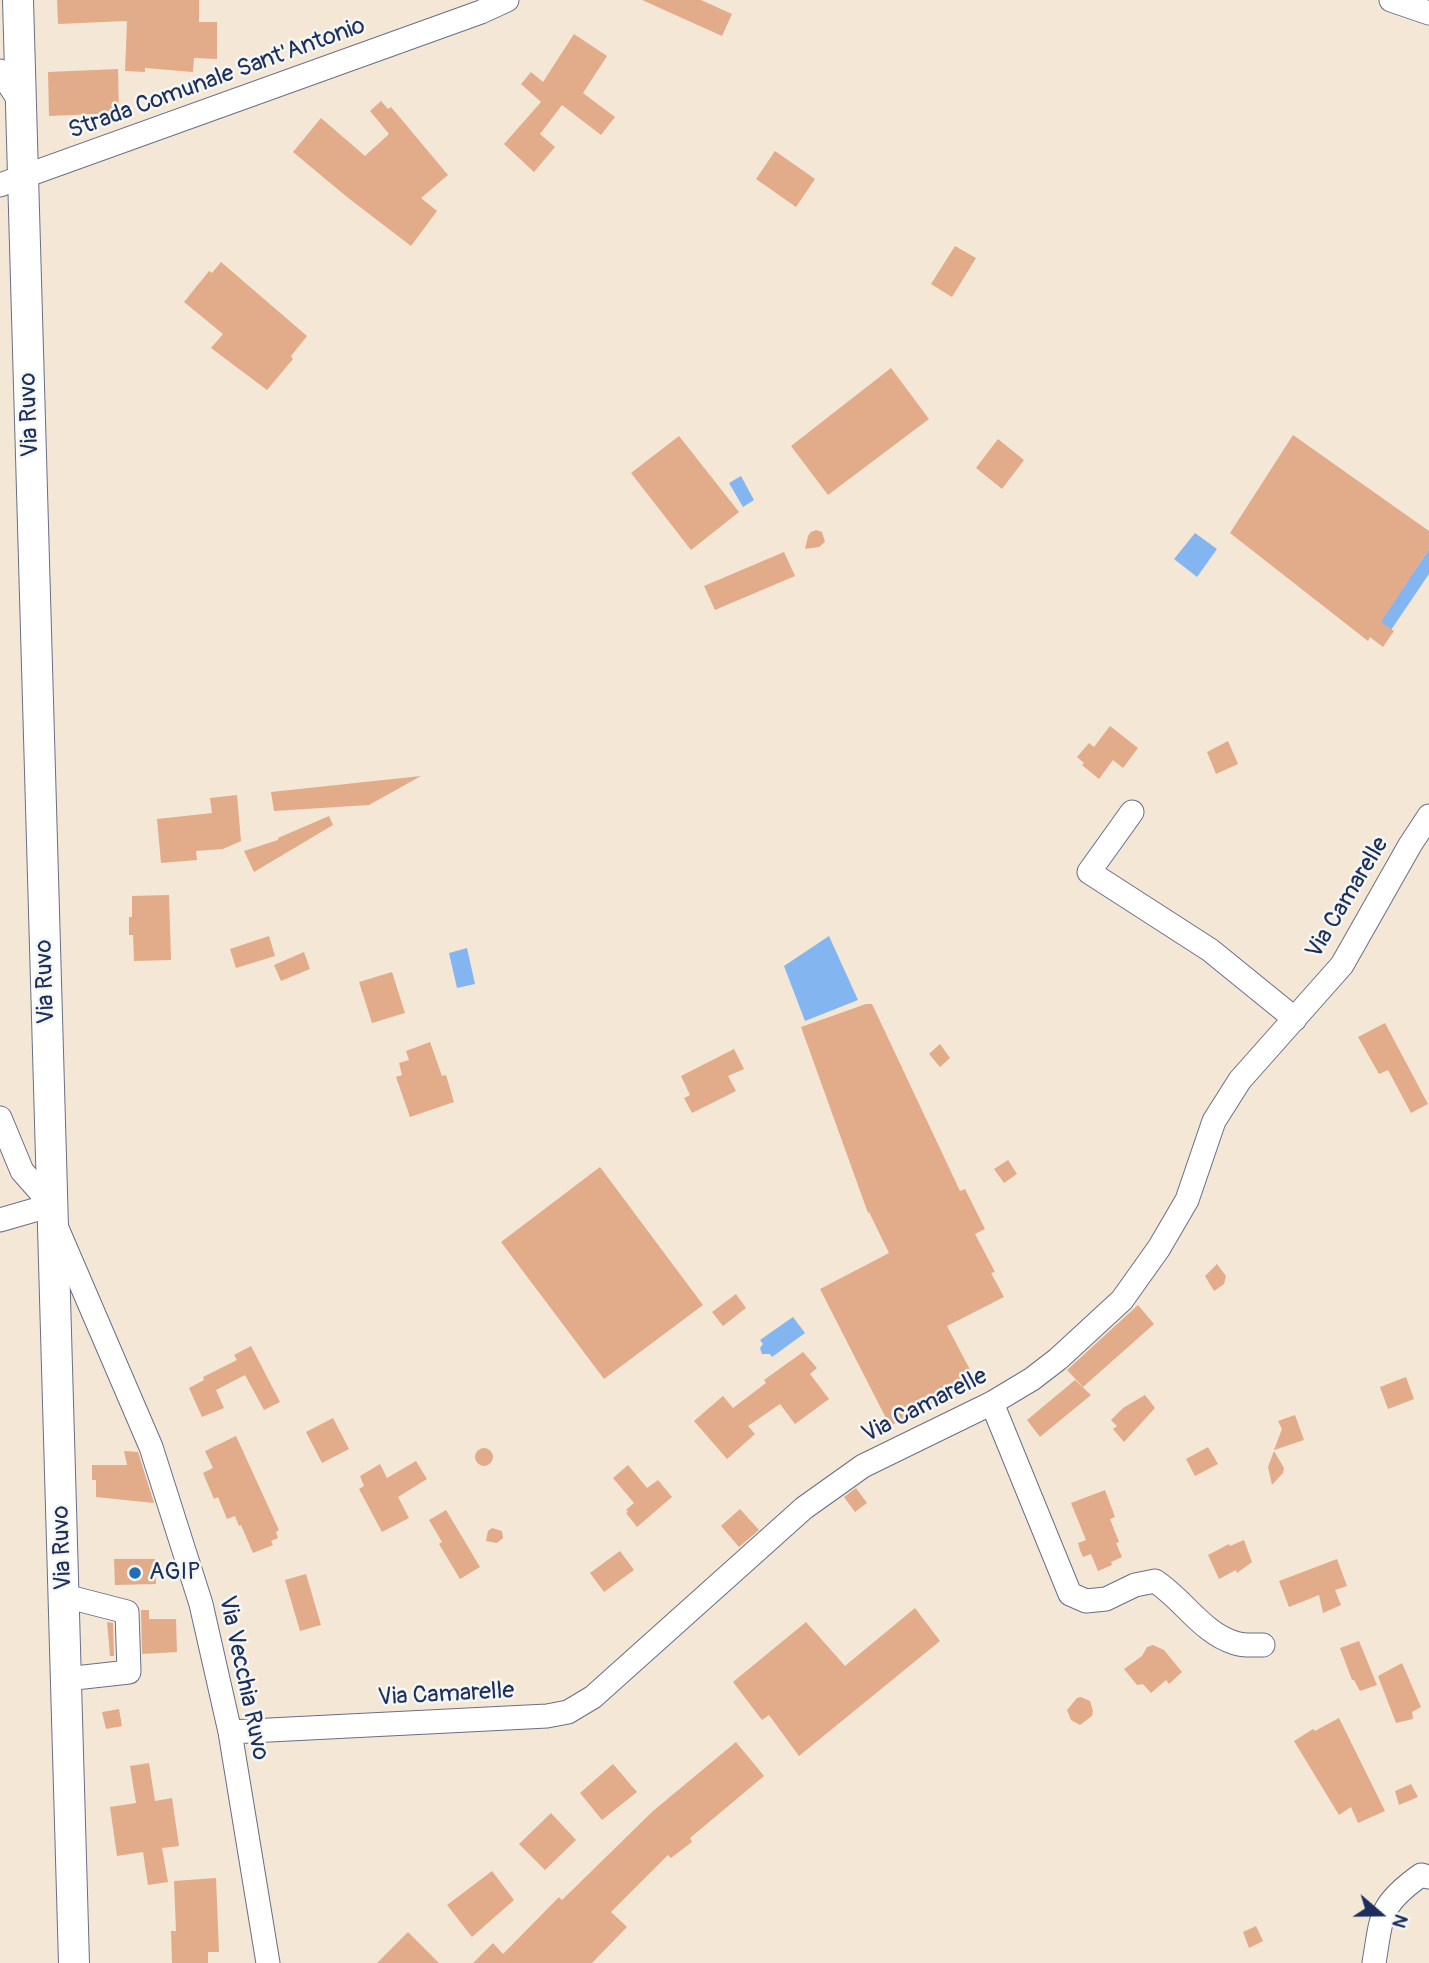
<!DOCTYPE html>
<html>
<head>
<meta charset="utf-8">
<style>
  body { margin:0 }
  #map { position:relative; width:1429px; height:1963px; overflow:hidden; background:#f4e7d6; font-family:Pangolin,sans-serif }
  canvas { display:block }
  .north { position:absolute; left:1345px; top:1879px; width:70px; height:70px; -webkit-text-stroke:5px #f6f6f2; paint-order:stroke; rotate:110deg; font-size:19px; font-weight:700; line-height:28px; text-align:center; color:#1b2f5e }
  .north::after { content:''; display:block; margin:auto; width:24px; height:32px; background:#1b2f5e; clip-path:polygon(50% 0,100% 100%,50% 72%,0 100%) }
</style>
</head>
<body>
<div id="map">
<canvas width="1429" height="1963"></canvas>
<div class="north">N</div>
</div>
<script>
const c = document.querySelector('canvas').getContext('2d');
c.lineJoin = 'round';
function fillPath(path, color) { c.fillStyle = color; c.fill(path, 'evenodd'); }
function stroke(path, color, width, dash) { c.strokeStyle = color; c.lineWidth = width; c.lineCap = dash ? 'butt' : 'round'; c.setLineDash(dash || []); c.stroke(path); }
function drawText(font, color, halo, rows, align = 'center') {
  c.font = font + ' Pangolin,sans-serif'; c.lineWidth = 5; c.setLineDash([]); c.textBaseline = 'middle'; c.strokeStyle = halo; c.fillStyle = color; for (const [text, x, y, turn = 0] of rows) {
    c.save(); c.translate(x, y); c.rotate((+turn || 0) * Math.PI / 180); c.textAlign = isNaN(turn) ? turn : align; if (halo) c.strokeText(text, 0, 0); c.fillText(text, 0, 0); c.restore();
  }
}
const water = new Path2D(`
  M741 476 754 500 743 507 729 483Z
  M1195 533 1217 549 1197 577 1174 559Z
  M1429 549V574L1391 630 1380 622Z
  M829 936 858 1000 805 1021 784 966Z
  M467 948 475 984 457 988 449 953Z
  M793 1317 805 1333 772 1357 770 1354H762L760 1348 763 1344 760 1340Z`);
const building = new Path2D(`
  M57 0H199V22H217V59L194 58 193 72 145 68V72L125 71 127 21 58 24Z
  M642 0H701L732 14 722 36Z
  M574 34 607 56 583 93 615 117 601 135 562 105 540 134 555 147 534 172 504 144 541 102 521 84 531 72 543 82Z
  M118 69 119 113 49 116 48 72Z
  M381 101 388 109 391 107 448 175 421 198 437 211 411 246 347 197 293 152 321 118 365 156 389 134 370 111Z
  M775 151 815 179 796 207 756 179Z
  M955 246 976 258 952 297 931 284Z
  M221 262 307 336 291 356 293 359 267 390 211 348 223 334 184 302 209 271 212 273Z
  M891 368 929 419 828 495 791 446Z
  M1293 435 1429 531V549L1381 622 1394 631 1383 647 1370 637 1368 641 1230 533Z
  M679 436 739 512 691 550 631 473Z
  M998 439 1024 460 1002 489 976 468Z
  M816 530 822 532 825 542 819 547 805 549 808 536 811 532Z
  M784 552 795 576 715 610 704 586Z
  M1110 726 1138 748 1123 768 1113 760 1099 779 1082 765 1084 763 1077 757 1089 743 1094 747Z
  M1228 741 1238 764 1216 774 1207 752Z
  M421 776 369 805 274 811 271 792Z
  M237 795 241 841 223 849 196 851 197 860 161 863 157 819 212 813 210 798Z
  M329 816 333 825 254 872 244 851 278 840V838Z
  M169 895 171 960 134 961 133 935H129V917H132V896Z
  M269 936 275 956 236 968 230 949Z
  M304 952 310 969 281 981 274 965Z
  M392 972 405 1013 372 1023 359 982Z
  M866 1004H872L960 1191 965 1189 985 1229 975 1234 995 1272 991 1273 1004 1297 947 1326 976 1381 890 1426 820 1289 889 1253 869 1212 868 1213 801 1027Z
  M1385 1023 1428 1104 1411 1113 1388 1070 1379 1074 1358 1037Z
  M430 1042 442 1076 446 1075 454 1102 410 1117 396 1077 402 1075 399 1063 409 1060 406 1051Z
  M940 1044 950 1058 940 1067 929 1054Z
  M734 1049 744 1069 728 1076 736 1091 692 1113 684 1098 690 1095 681 1076Z
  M1008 1160 1017 1174 1004 1183 994 1169Z
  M600 1167 703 1305 604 1379 501 1242Z
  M1217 1264 1226 1276 1224 1284 1214 1291 1205 1276Z
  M736 1294 746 1308 723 1326 712 1312Z
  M1138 1305 1154 1324 1083 1387 1067 1370Z
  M251 1346 280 1402 264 1410 245 1375 216 1390 224 1408 202 1417 189 1388 204 1380 203 1377 237 1360 234 1355Z
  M803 1352 817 1368 810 1374 829 1399 795 1424 780 1404 748 1426 755 1434 727 1459 694 1421 723 1396 733 1408 766 1383 764 1380Z
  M1406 1377 1414 1399 1388 1409 1380 1387Z
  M1075 1380 1091 1395 1040 1437 1027 1420Z
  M1145 1395 1155 1408 1124 1442 1113 1429 1117 1426 1111 1420 1123 1408Z
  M1295 1415 1304 1440 1274 1450 1282 1429 1278 1421Z
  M333 1418 349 1449 322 1463 306 1432Z
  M236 1436 279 1530 276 1532 278 1538 271 1541 273 1545 253 1553 241 1525 239 1526 235 1516 227 1519 218 1497 214 1499 203 1473 213 1468 205 1451Z
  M1208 1447 1218 1464 1195 1476 1186 1459Z
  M475 1457a9 9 0 1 1 18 0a9 9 0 1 1-18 0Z
  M124 1451 138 1452 154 1503 96 1497V1480H92V1465H127Z
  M1274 1451 1284 1468 1283 1473 1272 1485 1268 1467Z
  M416 1461 427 1479 398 1497 409 1518 382 1532 359 1489 364 1486 360 1476 380 1464 387 1478Z
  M628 1465 647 1488 658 1480 672 1497 637 1527 626 1513 628 1512 626 1510 634 1503 613 1478Z
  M856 1488 867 1503 855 1512 844 1497Z
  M1105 1490 1115 1517 1110 1519 1119 1542 1116 1543 1122 1557 1111 1562 1112 1565 1098 1571 1091 1554 1083 1557 1080 1550 1078 1543 1086 1540 1071 1503Z
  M740 1509 759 1530 739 1547 721 1526Z
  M446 1510 480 1567 460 1579 439 1544 442 1542 429 1520Z
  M492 1528 502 1531 503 1538 497 1543 486 1541 488 1531Z
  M1244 1540 1252 1562 1237 1573 1236 1570 1219 1579 1208 1555 1229 1544 1230 1546Z
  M620 1551 634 1570 604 1592 590 1573Z
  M114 1559H155L156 1584 115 1585Z
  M1337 1559 1347 1586 1335 1590 1341 1605 1323 1613 1319 1595 1289 1607 1279 1581Z
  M306 1574 321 1625 300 1631 285 1580Z
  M915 1608 940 1641 799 1756 769 1715 762 1720 733 1682 806 1622 845 1666Z
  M141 1610H149V1619H176L177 1652 142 1654Z
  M107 1622 113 1623 114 1656H110Z
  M1359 1641 1377 1685 1360 1691 1354 1680H1352L1340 1648Z
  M1153 1645 1164 1650 1182 1672 1169 1684 1166 1680 1151 1693 1143 1684 1137 1685 1124 1669 1142 1656 1147 1647Z
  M1402 1663 1421 1707 1412 1712 1413 1719 1396 1723 1378 1676Z
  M1081 1697 1090 1701 1093 1711 1092 1716 1080 1725 1071 1720 1067 1710 1077 1698Z
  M119 1709 122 1726 106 1729 102 1712Z
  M1339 1718 1385 1811 1358 1823 1351 1807 1339 1815 1294 1741 1313 1729 1315 1731Z
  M736 1742 764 1776 690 1838 692 1842 671 1858 668 1855 611 1912 627 1927 592 1963H473L493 1943 503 1954 559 1897 562 1900 653 1811Z
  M149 1763 155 1801 172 1798 179 1846 162 1848 168 1882 148 1885 143 1852 117 1856 110 1807 136 1803 130 1766Z
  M613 1764 637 1792 602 1820 580 1793Z
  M1411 1784 1418 1797 1399 1805 1395 1791Z
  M551 1813 576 1840 545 1870 519 1844Z
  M492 1871 514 1900 472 1937 447 1905Z
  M216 1878 219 1952H208V1963H172L171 1931H176L174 1881Z
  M1256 1926 1263 1941 1249 1948 1243 1932Z
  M408 1932 439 1963H377Z`);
const minor = new Path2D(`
  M1391 0 1429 13
  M0 71 21 103
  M0 185 481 12 507 0
  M1132 812 1089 872 1210 950 1295 1019
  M0 1118 22 1171 52 1205 0 1220
  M56 1226 151 1447 201 1604 230 1732 268 1963
  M992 1403 1070 1594 1086 1601 1106 1599 1135 1585 1155 1581C1183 1599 1202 1633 1235 1643 1243 1646 1254 1645 1263 1645
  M65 1596 127 1612 129 1672 66 1679
  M230 1732 547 1716 568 1712 593 1697 804 1508 863 1466 992 1403 1032 1379 1058 1359 1122 1300 1159 1248 1187 1200 1214 1121 1240 1080 1342 965 1410 845 1429 816
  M1374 1963C1382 1915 1379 1905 1421 1875L1429 1877`);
const major = new Path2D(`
  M18 0 74 1963`);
const markers = [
  [135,1573,7,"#1f6fb2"]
];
const streetNames = [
  ["Strada Comunale Sant'Antonio",217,79,-20],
  ["Via Ruvo",30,415,-92],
  ["Via Camarelle",1348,898,-59],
  ["Via Ruvo",46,982,-92],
  ["Via Camarelle",925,1406,-27],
  ["Via Ruvo",63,1548,-92],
  ["Via Vecchia Ruvo",243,1678,78],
  ["Via Camarelle",446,1695,-3]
];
const poiNames = [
  ["AGIP",149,1573]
];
fillPath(water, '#83b6f0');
fillPath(building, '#e2ac8a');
stroke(minor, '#676f88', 25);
stroke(major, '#676f88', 32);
stroke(minor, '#fff', 23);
stroke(major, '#fff', 30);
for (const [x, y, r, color] of markers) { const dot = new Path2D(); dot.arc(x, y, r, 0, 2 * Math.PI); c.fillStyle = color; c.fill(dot); stroke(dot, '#f6f6f2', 2.5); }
drawText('24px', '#1b2f5e', '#f6f6f2', streetNames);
drawText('24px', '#1b2f5e', '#f6f6f2', poiNames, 'left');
</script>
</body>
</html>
